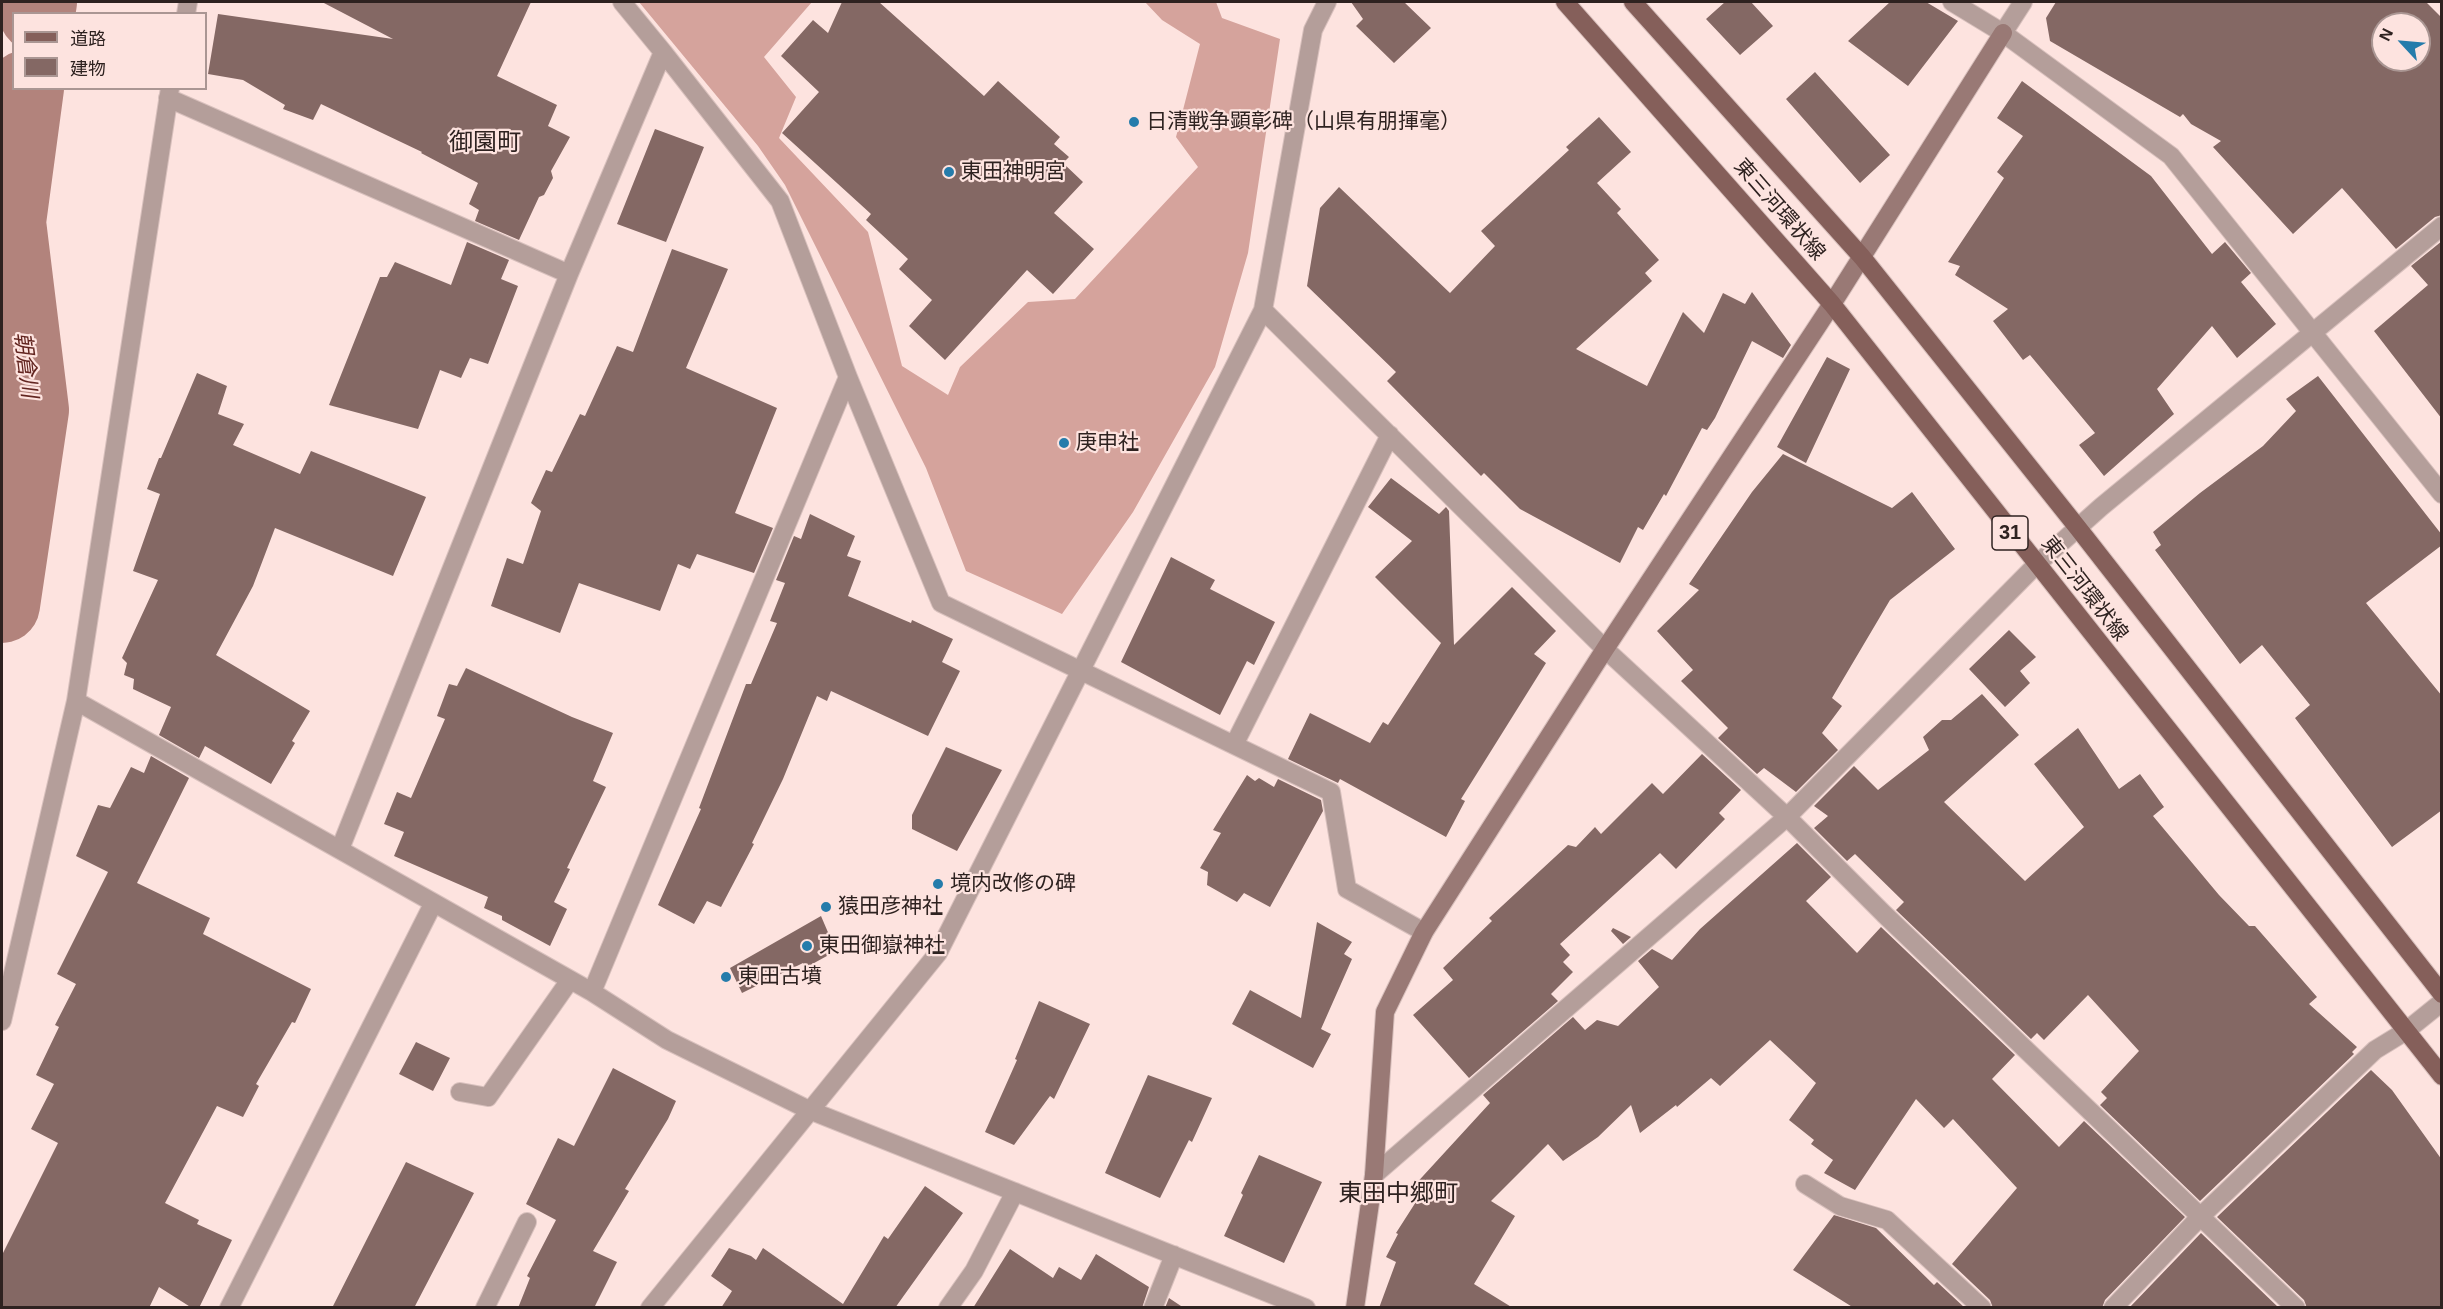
<!DOCTYPE html>
<html>
<head>
<meta charset="utf-8">
<style>
  body { margin:0 }
  #map { position:relative; width:2443px; height:1309px; overflow:hidden; background:#fde3df; font-family:Helvetica,"Noto Sans JP",sans-serif }
  canvas { display:block }
  .frame { position:absolute; inset:0; border:3px solid #2e2220; pointer-events:none }
  .legend { position:absolute; left:12px; top:12px; width:195px; height:78px; box-sizing:border-box; background:#fde3df; border:2px solid #aa9693; margin:0; padding:8px 10px; list-style:none; font-size:18px; color:#2e2220 }
  .legend li { display:flex; align-items:center; gap:12px; height:30px }
  .legend b { width:30px; border:2px solid #aa9693 }
  .north { position:absolute; left:2371px; top:12px; width:60px; height:60px; box-sizing:border-box; background:#fde3df; border:2px solid #aa9693; border-radius:50%; rotate:296deg; font-size:16px; font-weight:700; line-height:24px; text-align:center; color:#2e2220 }
  .north::after { content:''; display:block; margin:auto; width:21px; height:27px; background:#257cab; clip-path:polygon(50% 0,100% 100%,50% 72%,0 100%) }
</style>
</head>
<body>
<div id="map">
<canvas width="2443" height="1309"></canvas>
<div class="frame"></div>
<ul class="legend">
<li><b style="height:8px;background:#855f5a"></b>道路</li>
<li><b style="height:16px;background:#846864"></b>建物</li>
</ul>
<div class="north">N</div>
</div>
<script>
const c = document.querySelector('canvas').getContext('2d');
c.lineJoin = 'round';
function fillPath(path, color) { c.fillStyle = color; c.fill(path, 'evenodd'); }
function stroke(path, color, width, dash) { c.strokeStyle = color; c.lineWidth = width; c.lineCap = dash ? 'butt' : 'round'; c.setLineDash(dash || []); c.stroke(path); }
function drawText(font, color, halo, rows, align = 'center') {
  c.font = font + ' Helvetica,"Noto Sans JP",sans-serif'; c.lineWidth = 4.5; c.setLineDash([]); c.textBaseline = 'middle'; c.strokeStyle = halo; c.fillStyle = color; for (const [text, x, y, turn = 0] of rows) {
    c.save(); c.translate(x, y); c.rotate((+turn || 0) * Math.PI / 180); c.textAlign = isNaN(turn) ? turn : align; if (halo) c.strokeText(text, 0, 0); c.fillText(text, 0, 0); c.restore();
  }
}
const forest = new Path2D(`
  M639 2H812L764 57 796 97 779 138 868 232 902 366 948 395 960 367 1028 302 1075 299 1198 167 1176 137 1200 44 1162 20 1145 2H1216L1222 18 1280 39 1248 253 1215 367 1133 512 1062 614 966 571 926 468 785 185 758 146Z`);
const river = new Path2D(`
  M37 14 39 2
  M2 605 31 410 8 222 26 88`);
const building = new Path2D(`
  M322 2H531L497 76 557 105 548 126 570 137 551 171 553 178 544 195 539 197 519 240 475 221 479 210 469 204 478 183 421 153 422 152 321 104 313 120 283 109 285 105 243 80 208 74 218 14 393 39Z
  M842 2H879L984 96 998 81 1060 137 1054 144 1069 157 1063 163 1083 182 1054 213 1094 249 1053 294 1027 270 945 360 909 326 932 300 899 269 908 259 866 220 871 214 782 133 819 92 781 56 813 20 828 33Z
  M1351 2H1404L1431 28 1394 63 1356 26 1363 19Z
  M1725 2H1751L1773 26 1740 55 1706 19Z
  M1890 2H1926L1958 21 1908 86 1848 41Z
  M2056 2H2426L2442 18V215L2435 217 2396 249 2342 188 2293 234 2213 147 2221 141 2191 124 2183 114 2180 117 2050 41 2046 18ZM2383 24H2419V60H2383Z
  M1815 72 1890 155 1860 183 1786 99Z
  M2022 81 2151 176 2212 254 2225 242 2251 273 2241 282 2276 324 2237 358 2212 326 2157 389 2174 414 2104 476 2079 445 2095 433 2030 355 2023 360 1993 321 2008 309 1955 275 1960 266 1948 262 2004 178 1997 172 2023 136 1997 118Z
  M1599 117 1631 152 1597 183 1621 209 1617 213 1659 260 1645 273 1652 281 1576 349 1647 386 1683 312 1704 333 1723 293 1745 304 1752 292 1791 345 1783 358 1752 341 1715 418 1707 430 1702 428 1666 496 1664 494 1643 530 1638 527 1620 563 1520 509 1484 473 1481 476 1387 381 1396 372 1307 286 1320 208 1339 187 1450 293 1495 246 1481 231 1569 150 1566 147Z
  M655 129 704 147 666 242 617 224Z
  M2442 241V419L2374 331 2428 285 2411 266Z
  M467 242 509 260 501 279 518 286 488 364 470 358 461 378 440 370 418 429 329 405 380 277H387L395 262 451 285Z
  M672 249 728 269 686 368 777 408 735 513 773 528 754 573 697 554 690 569 678 564 660 611 579 583 560 633 491 606 507 558 523 564 541 511 531 503 546 470 552 472 580 414 585 416 617 346 633 352Z
  M1827 357 1850 369 1806 463 1777 447Z
  M197 373 227 386 218 414 244 424 233 445 300 474 311 451 426 497 393 576 275 528 253 586 216 655 310 711 292 741 295 743 271 784 205 746 199 758 159 735 171 707 133 689 134 679 124 675 127 663 122 658 158 580 133 571 160 494 147 489 159 458H161Z
  M2318 376 2442 535V545L2366 603 2442 696V810L2392 847 2295 718 2310 705 2262 645 2240 664 2155 550 2161 545 2153 532 2200 493 2263 446 2296 411 2286 399Z
  M1783 454 1892 508 1912 492 1955 549 1890 600 1832 698 1842 706 1822 733 1838 750 1796 792 1764 768 1757 774 1718 738 1728 728 1681 681 1693 670 1657 631 1699 590 1689 584 1752 492Z
  M1391 478 1439 514 1446 507 1449 511 1454 645 1512 587 1556 631 1534 654 1546 663 1461 799 1465 801 1446 837 1340 779 1338 783 1288 759 1310 713 1370 743 1383 722 1388 725 1441 643 1375 577 1412 541 1368 507Z
  M810 514 855 536 847 556 861 561 848 596 911 623 912 620 953 639 942 662 960 671 928 736 831 691 827 701 817 696 783 779 752 843 754 844 721 907 707 901 694 924 658 905 701 809 699 808 746 684H751L777 623 770 621 785 583 776 580 794 536 801 539Z
  M1171 557 1215 580 1210 589 1275 622 1254 665 1247 661 1220 715 1121 662Z
  M2009 630 2036 657 2020 671 2030 683 2005 707 1969 669Z
  M466 668 572 717 613 733 593 781 606 787 567 868 570 869 554 902 567 909 550 946 502 920V916L484 908 488 897 394 856 404 832 384 824 397 792 411 798 445 719 437 716 449 684 457 686Z
  M1982 694 2019 735 1944 802 2025 881 2084 827 2034 764 2078 728 2119 789 2140 774 2164 807 2153 816 2219 895 2249 926H2255L2317 997 2309 1004 2357 1047 2352 1052 2354 1054 2200 1201 2100 1105 2107 1098 2101 1092 2139 1051 2088 995 2044 1040 2037 1033 2031 1039 1896 910 1904 902 1855 854 1847 861 1814 828 1828 816 1814 806 1854 766 1878 790 1929 750 1923 737 1942 720H1951Z
  M946 747 1002 770 957 851 912 829V815Z
  M1702 754 1741 790 1719 813 1725 819 1676 869 1660 853 1560 944 1570 955 1563 962 1573 972 1551 994 1558 1001 1469 1078 1413 1015 1453 980 1443 968 1492 921 1489 918 1568 845 1576 847 1595 827 1601 834 1652 783 1663 794Z
  M151 756 189 778 137 883 210 918 203 934 311 989 295 1023 292 1022 256 1084 259 1086 243 1117 217 1106 165 1203 199 1220 197 1224 232 1240 199 1308H192L159 1287 149 1308H2V1255L58 1143 31 1129 54 1084 36 1075 59 1027 55 1025 76 984 57 974 108 872 76 856 98 805 110 808 131 767 144 773Z
  M1247 775 1255 781 1259 778 1274 787 1278 779 1321 800 1323 811 1270 907 1244 893 1237 902 1207 885 1208 872 1200 868 1221 833 1213 830Z
  M1797 843 1831 877 1806 901 1857 953 1881 927 2015 1055 1992 1079 2059 1147 2084 1121 2185 1217 2105 1300 2102 1308H1993L1990 1300 1952 1264 2017 1188 1953 1119 1944 1128 1916 1099 1855 1190 1824 1173 1833 1160 1811 1144 1814 1140 1789 1120 1816 1083 1770 1040 1720 1086 1711 1078 1677 1107 1676 1105 1640 1133 1631 1105 1598 1137 1563 1161 1548 1144 1491 1201 1515 1216 1474 1284 1513 1308H1379L1396 1262 1386 1257 1398 1234 1396 1233 1421 1194 1412 1188 1490 1103 1483 1095 1573 1017 1585 1030 1597 1020 1618 1026 1659 987 1638 961 1652 949 1672 960 1700 929Z
  M821 916 836 951 805 968 803 963 742 993 730 968Z
  M1317 922 1352 942 1344 954 1352 959 1321 1029 1331 1034 1313 1068 1232 1024 1250 990 1301 1018Z
  M1613 928 1631 937 1623 944 1611 931Z
  M1039 1001 1090 1024 1054 1099 1050 1096 1014 1145 985 1132 1017 1060 1015 1059Z
  M416 1042 450 1058 433 1091 399 1074Z
  M613 1068 676 1101 668 1119 625 1189 629 1191 593 1251 617 1262 594 1308H518L530 1278 527 1276 556 1220 526 1204 558 1138 574 1146Z
  M2371 1070 2392 1090 2442 1160V1308H2307L2304 1300 2217 1217Z
  M1148 1075 1212 1098 1192 1142 1189 1140 1160 1198 1105 1173Z
  M1259 1155 1322 1182 1284 1263 1224 1236 1243 1195 1241 1193Z
  M406 1162 474 1193 414 1308H332Z
  M925 1186 963 1213 895 1308H721L732 1291 711 1276 729 1248 751 1256 756 1260 763 1248 843 1304 884 1236 888 1239Z
  M1834 1215 1876 1228 1934 1285 1937 1282 1965 1308H1854L1793 1270Z
  M2201 1233 2279 1308H2129Z
  M1010 1249 1053 1278 1059 1267 1081 1280 1096 1254 1149 1287 1142 1308H973Z
  M1169 1298 1184 1308H1165Z`);
const street = new Path2D(`
  M1952 2 2003 33 2171 156 2442 494
  M186 14 188 2
  M2003 33 2023 2
  M663 52 780 201 848 377 941 603 1331 792 1347 889 1424 932
  M168 98 569 274
  M1263 310 1605 649 1787 817 1884 914 2296 1308
  M76 701 592 992 667 1040 809 1110 1306 1308
  M1234 745 1390 435
  M340 849 569 274 663 52 622 2
  M592 992 848 377
  M2 1021 76 701 170 88
  M460 1092 488 1097 570 980
  M1374 1175 1787 817 2036 565 2101 507 2442 226
  M1805 1184 1840 1206 1887 1220 1982 1308
  M229 1308 433 904
  M485 1308 527 1222
  M650 1308 938 953 1263 310 1313 30 1327 2
  M948 1308 974 1271 1015 1192
  M1153 1308 1174 1255
  M2113 1308 2201 1216 2375 1050 2406 1031 2442 1002`);
const secondary = new Path2D(`
  M1355 1308 1374 1175 1385 1012 1424 932 1605 649 1832 304 2003 33`);
const primary = new Path2D(`
  M1565 2 1832 304 2442 1076
  M1633 2 1862 257 2078 528 2442 994`);
const markers = [
  [1134,122,6,"#257cab"],
  [949,172,6,"#257cab"],
  [1064,443,6,"#257cab"],
  [938,884,6,"#257cab"],
  [826,907,6,"#257cab"],
  [807,946,6,"#257cab"],
  [726,977,6,"#257cab"]
];
const shields = [
  [2010,533,36]
];
const shieldNames = [
  ["31",2010,533]
];
const poiNames = [
  ["日清戦争顕彰碑（山県有朋揮毫）",1146,122],
  ["東田神明宮",961,172],
  ["庚申社",1076,443],
  ["境内改修の碑",950,884],
  ["猿田彦神社",838,907],
  ["東田御嶽神社",819,946],
  ["東田古墳",738,977]
];
const streetNames = [
  ["東三河環状線",1779,210,49],
  ["東三河環状線",2084,589,52]
];
const waterNames = [
  ["朝倉川",25,365,83]
];
const quarterNames = [
  ["御園町",485,143],
  ["東田中郷町",1398,1194]
];
fillPath(forest, '#d5a39c');
stroke(river, '#b2837c', 76);
fillPath(building, '#846864');
stroke(street, '#d8c0bd', 20);
stroke(secondary, '#d8c0bd', 20);
stroke(primary, '#d8c0bd', 20);
stroke(street, '#b49e9a', 18);
stroke(secondary, '#997975', 18);
stroke(primary, '#855f5a', 18);
for (const [x, y, r, color] of markers) { const dot = new Path2D(); dot.arc(x, y, r, 0, 2 * Math.PI); c.fillStyle = color; c.fill(dot); stroke(dot, '#fde3df', 2); }
for (const [x, y, w] of shields) { const box = new Path2D(); box.roundRect(x - w / 2, y - 17, w, 34, 4.5); c.fillStyle = '#fde3df'; c.fill(box); stroke(box, '#2e2220', 1.5); }
drawText('bold 20px', '#2e2220', null, shieldNames);
drawText('21px', '#2e2220', '#fde3df', poiNames, 'left');
drawText('21px', '#2e2220', '#fde3df', streetNames);
drawText('italic 22px', '#622520', '#fde3df', waterNames);
drawText('24px', '#2e2220', '#fde3df', quarterNames);
</script>
</body>
</html>
